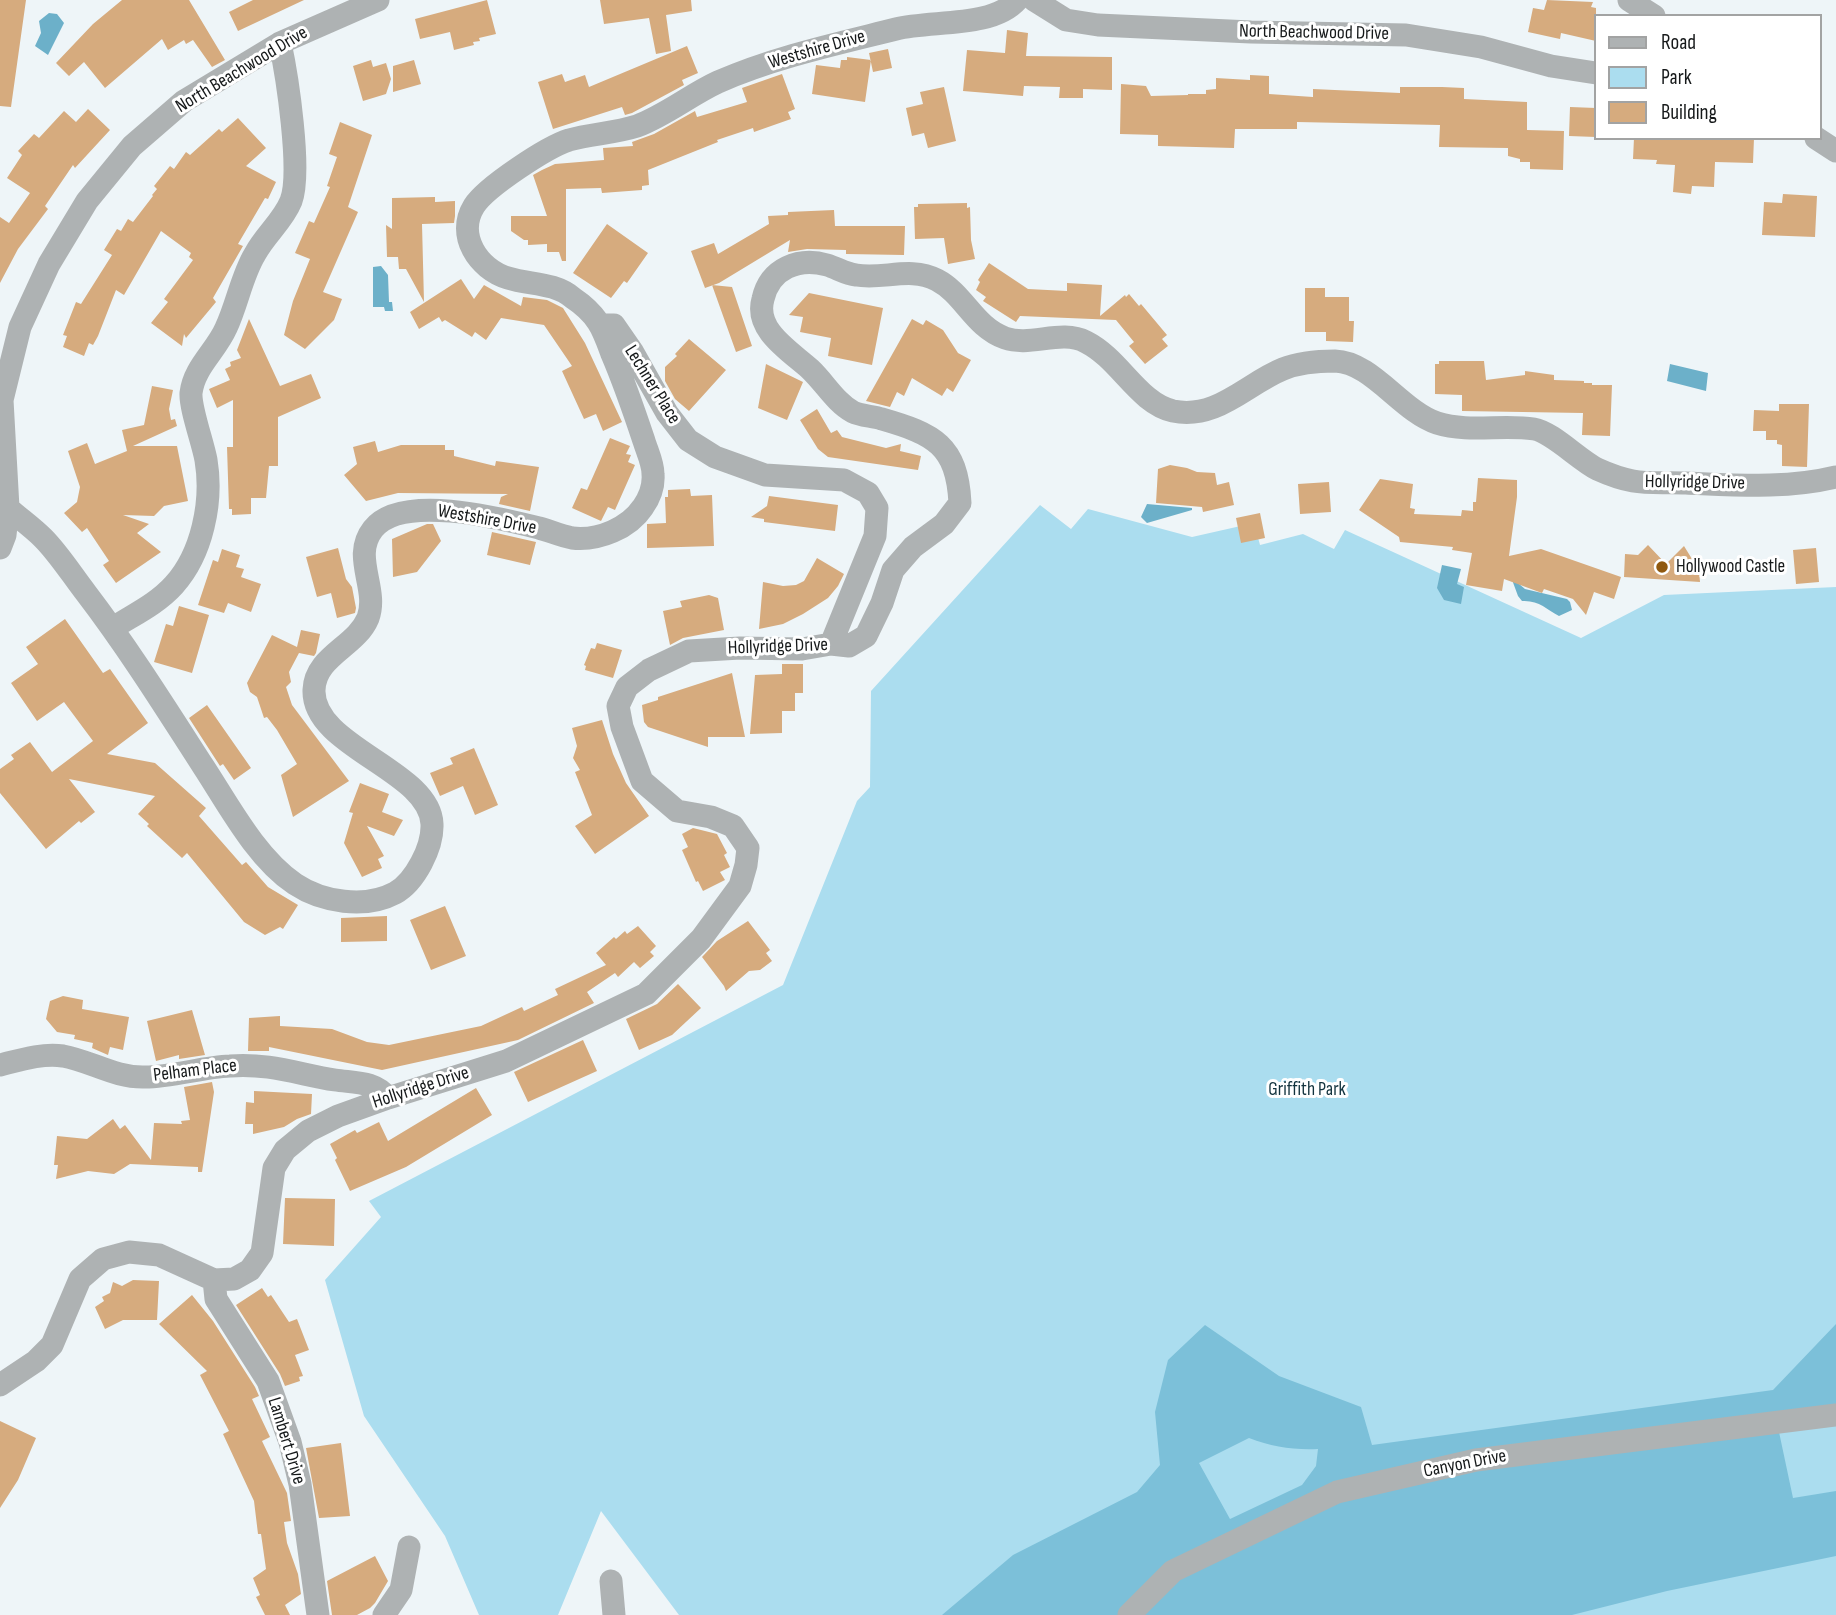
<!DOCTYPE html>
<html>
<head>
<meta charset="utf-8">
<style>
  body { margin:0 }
  #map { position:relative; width:1836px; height:1615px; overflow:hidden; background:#eef5f8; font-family:"Sofia Sans Condensed",sans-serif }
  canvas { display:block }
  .legend { position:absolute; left:1594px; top:14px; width:228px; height:126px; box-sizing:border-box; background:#fff; border:2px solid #a2a3a3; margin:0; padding:9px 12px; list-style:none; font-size:21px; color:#16191a }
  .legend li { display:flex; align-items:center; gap:14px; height:35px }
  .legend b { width:35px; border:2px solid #a2a3a3 }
</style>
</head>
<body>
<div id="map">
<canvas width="1836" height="1615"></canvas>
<ul class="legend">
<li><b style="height:9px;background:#aeb2b3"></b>Road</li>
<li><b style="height:19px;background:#abddef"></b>Park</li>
<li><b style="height:19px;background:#d6ab7e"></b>Building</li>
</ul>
</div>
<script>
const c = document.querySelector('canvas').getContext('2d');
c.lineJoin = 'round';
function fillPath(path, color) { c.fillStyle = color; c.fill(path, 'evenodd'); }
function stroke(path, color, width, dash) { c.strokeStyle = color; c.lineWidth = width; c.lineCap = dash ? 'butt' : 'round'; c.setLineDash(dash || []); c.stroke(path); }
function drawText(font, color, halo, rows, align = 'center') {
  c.font = font + ' "Sofia Sans Condensed",sans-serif'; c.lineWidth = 6; c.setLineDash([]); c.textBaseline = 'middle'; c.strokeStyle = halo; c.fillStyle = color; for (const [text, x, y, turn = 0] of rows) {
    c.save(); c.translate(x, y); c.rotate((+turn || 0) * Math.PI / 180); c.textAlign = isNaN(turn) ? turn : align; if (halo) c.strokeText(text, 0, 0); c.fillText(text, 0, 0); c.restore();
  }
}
const green = new Path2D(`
  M1040 505 1071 529 1088 509 1192 537 1254 523 1260 545 1303 534 1334 549 1345 530 1581 638 1664 595 1836 587V1615H679L601 1511 558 1615H479L445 1536 364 1416 325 1280 381 1217 369 1201 783 985 857 801 870 787 871 691Z`);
const forest = new Path2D(`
  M1836 1324V1424L1779 1432 1793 1498 1836 1491V1556L1667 1591 1572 1615H942L1013 1555 1137 1492 1160 1465 1155 1412 1168 1360 1205 1325 1279 1376 1361 1407 1372 1445 1773 1390ZM1249 1438C1272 1447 1293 1450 1318 1449L1316 1466 1302 1485 1230 1519 1199 1463Z`);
const water = new Path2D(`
  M49 13 57 14 64 23 48 55 35 46 41 33 39 21Z
  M381 266 388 275 389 302H392L393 311H385L384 307H373V267Z
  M1670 364 1708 373 1706 391 1667 381Z
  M1147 504 1192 508V510L1147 523 1141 517Z
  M1442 565 1461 569 1457 584 1464 587 1461 604 1444 600 1437 588Z
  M1511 577 1525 589 1567 599 1570 602 1572 610 1559 616C1546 609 1539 600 1522 601L1518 596Z`);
const building = new Path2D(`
  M0 0H26L11 107 0 106Z
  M122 0H189L225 60 212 67 193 40 186 44 184 40 168 50 162 39 105 88 84 62 69 76 56 63 93 24Z
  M253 0H304L238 31 229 12Z
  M487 0 496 34 479 38 480 41 473 42 474 45 454 50 450 32 420 39 415 19Z
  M600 0H691L692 11 666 15 671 51 656 54 649 18 604 24Z
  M1547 0 1593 2 1591 7 1596 8V41L1561 33 1560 39 1528 32 1533 8 1544 10Z
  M1007 30 1028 33 1026 56 1112 57V90L1083 89V98H1059L1060 87 1024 86 1023 96 963 91 967 50 1005 53Z
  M687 46 698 73 682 80 684 85 632 113 625 115 622 107 553 129 538 82 562 74 565 82 585 75 589 87Z
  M888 49 892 68 873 72 869 53Z
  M847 57 871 60 865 102 812 94 816 65 840 68 841 60H847Z
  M371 60 373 67 386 63 391 79 386 94 363 101 353 66Z
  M414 60 421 84 393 92V66Z
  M782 74 795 109 788 112 791 119 754 132 753 128 717 140 718 142 648 170 649 185 642 186V190L602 193 601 188 566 189V261H562L559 252H547V244L528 245V240H524L511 231V216H547L533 175 542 170 555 164 604 160 603 148 633 146 632 142 654 134 695 111 697 117 747 102 742 88Z
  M1250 75 1269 76V94L1313 97V89L1400 93V87H1442L1464 88V99L1527 102V130L1564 131 1563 170 1530 169V162H1520V159L1508 156V148L1439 147 1440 125 1297 122V129H1235L1234 148 1158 146V135L1120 134 1121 84 1146 86 1151 96 1188 95V94H1206V90L1216 89V78L1250 80Z
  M944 87 956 141 928 148 924 133 912 136 906 108 923 104 920 92Z
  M1570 107 1596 108V137L1569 136Z
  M88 109 110 130 75 168 73 165 45 206 48 209 18 249 0 283V217L9 223 30 193 7 178 22 155 18 151 34 134 39 138 64 111 76 122Z
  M238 118 266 148 246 166 276 182 268 199 265 198 238 244 243 246 213 298 216 302 186 338 184 334 182 346 151 323 168 302 164 299 193 260 189 257 191 253 161 231 124 295 116 290 98 336 93 345 89 343 84 356 63 347 67 336 63 335 76 302 81 304 112 255 104 250 117 229 121 231 128 219 133 222 153 196 152 195 157 189 154 186 170 166 174 169 186 152 190 155 219 129 222 132Z
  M340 122 372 135 348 207 358 212 323 292 342 299 334 320 305 349 284 335 293 301 310 259 295 253 309 221 314 223 330 187 327 186 337 157 329 154Z
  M1634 138H1754L1753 163 1715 162 1714 187 1692 186 1691 194 1673 192 1675 165 1656 164 1657 160 1633 159Z
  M1783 194 1817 196 1815 237 1762 235 1764 202 1782 203Z
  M435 197V202L455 201V216L454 223 422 224 424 302 406 269H399L398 257H387L386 225 392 229V198Z
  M967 203V208L970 207 971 240 975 259 948 264 944 238 915 239 914 207H918V204Z
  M834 210 835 226H905L904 255 846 254V250L807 249 788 252 790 240 719 283 705 288 691 251 714 243 718 254 769 224 768 216 788 215V212Z
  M607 224 648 253 627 283 624 281 611 298 573 273Z
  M989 263 1028 289 1067 291V283L1102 285 1100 316 1125 295 1126 297 1129 294 1139 306 1141 304 1167 335 1162 339 1168 346 1145 364 1129 346 1134 342 1116 320 1020 316 1016 322 983 301 986 297 976 290 980 282 978 280Z
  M461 279 474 299 484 285 521 306 523 297 547 300 563 308 585 343 622 422 603 431 596 414 584 419 562 371 572 366 544 325 501 318 486 340 475 332 472 337 469 335 445 320 442 322 439 317 419 329 410 312Z
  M712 285 732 287 752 346 736 352Z
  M1305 288H1325V297H1349V321H1354L1353 342 1326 341V332H1305Z
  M809 293 883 308 872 365 828 356 831 338 800 332 803 317 789 315Z
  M249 319 280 386 311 374 321 398 278 417V466H269L266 498H251V514L232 515V509H229L227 447H233V400L217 408 209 389 230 380 225 369 231 366 230 362 241 358 237 350Z
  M912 319 923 325 926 320 943 330 958 353 971 360 953 392 947 388 942 396 912 378 904 396 897 392 890 407 866 401Z
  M689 339 726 370 689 411 675 399 665 381V367L677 356 675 354Z
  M1439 361H1484L1486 380 1525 375V371L1554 375V380L1584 381V383H1592V385H1612L1610 436 1582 435 1583 413 1462 411V395L1435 394V364H1439Z
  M766 364 803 382 787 420 758 408Z
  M152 386 173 390 169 409 171 420 175 419 177 426 133 446H177L188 501 164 506 154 516 123 515 149 524 137 533 161 552 116 583 103 565 109 561 87 528 82 532 64 513 77 502 80 487 68 451 87 443 95 464 127 451 122 430 144 425Z
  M1779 404H1809L1807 467 1782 466V445L1777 444V440H1766V431H1753L1754 410 1779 411Z
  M817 409 831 433 837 430 842 437 886 448 901 444 900 451 921 456 918 470 828 457 818 449 800 420Z
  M610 438 630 446 626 454 631 455 628 462 635 465 615 510 608 507 601 521 572 508 581 488 587 490Z
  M375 441 378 452 401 445H445V450H454V456L495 466 496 461 539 467 530 511 499 504 501 497 508 494 398 493 366 501 344 475 357 464 353 447Z
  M1170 465 1187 468 1197 472 1215 473 1217 485 1229 482 1234 505 1203 512 1202 507 1156 503 1158 469Z
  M1478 478 1517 480V497L1509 556 1541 549 1621 577 1614 599 1594 592 1586 615 1573 599 1544 589 1542 593 1504 579 1502 591 1466 585 1472 553 1452 550 1453 547 1400 542 1399 537 1359 510 1380 479 1413 484 1410 508 1415 509 1414 514 1461 516 1462 510 1473 511V502H1476Z
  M1329 482 1331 512 1300 514 1298 484Z
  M690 489 691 496 712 495 714 546 647 548V524L666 523 665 497H668V490Z
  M769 496 838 505 835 531 764 522V519L751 517 767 506Z
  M1260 513 1265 538 1241 543 1236 518Z
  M427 524H433L441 541 417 572 393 577 392 539Z
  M492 532 536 542 530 565 487 555Z
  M1648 545 1666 564 1684 546 1692 559H1698L1700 582 1624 577 1625 554 1638 555Z
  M338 548 346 579 352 587 356 608 355 613 337 618 331 593 317 597 306 557Z
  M1816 548 1819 582 1796 584 1793 550Z
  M222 549 240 555 236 567 244 569 241 577 261 584 251 612 228 603 224 613 198 605 213 560 218 562Z
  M817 558 844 574 838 586 828 598 803 614 783 624 759 629 763 582 783 586 796 585 804 581Z
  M709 595 718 598 724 630 683 638 670 645 663 611 682 607 680 601Z
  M179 606 209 615 192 673 154 662 166 624 173 626Z
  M65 619 103 673 110 669 148 723 107 754 155 763 206 808 199 816 242 865 246 862 268 887 298 905 283 929 280 927 265 935 244 922 187 853 182 858 147 826 149 824 138 814 155 796 69 779 95 812 81 823 79 821 46 849 0 793V769L14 759 11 755 30 742 52 772 93 741 64 702 37 721 11 683 38 664 26 647Z
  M301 630 320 634 316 653 314 656 299 653 289 672 291 682 286 687 292 705 349 781 293 817 281 775 297 764 277 730 267 717 264 718 257 697 250 692 247 683 272 635 297 647Z
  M597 643 622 650 613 678 585 670 586 666 584 665 591 648 595 649Z
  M782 664H803V693H795V711H782V733L750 734 755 675 782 674Z
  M732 673 745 737H708V747L648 727 644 722 642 705 658 700V697Z
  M207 705 251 768 234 780 223 764 220 766 189 718Z
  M602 720 613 754 626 783 649 816 595 854 575 826 592 815 575 772 580 770 573 758 577 746 572 728Z
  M474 748 498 805 475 815 463 786 440 796 430 773 453 764 450 758Z
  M360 783 389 794 382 812 403 820 394 836 367 826 384 856 378 859 382 868 362 877 344 843 353 813 349 812Z
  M693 828 717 834 727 853 724 855 730 867 720 872 725 880 703 891 698 881 696 882 682 850 688 847 682 834Z
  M445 906 466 956 431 970 410 920Z
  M387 916V941L341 942V918Z
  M748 921 770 950 766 953 772 961 760 970 749 971 726 991 724 986 702 957 717 941Z
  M638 926 656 946 650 952 654 956 640 968 634 962 618 977 615 973 587 992 594 1003 518 1040 382 1070 269 1047V1051H248L249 1018 280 1016V1026L332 1029 367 1042 389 1045 481 1026 522 1007 524 1011 558 995 555 989 606 965 596 953 614 937 616 939 625 931 627 934Z
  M678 984 701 1008 672 1035 639 1050 626 1019 657 1004Z
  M63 996 83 1000 82 1009 129 1017 123 1050 110 1047 108 1055 92 1048 93 1043 74 1039 75 1035 57 1032 46 1019 50 1001Z
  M192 1010 205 1055 179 1059V1055L156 1061 147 1021Z
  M583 1040 597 1071 528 1102 514 1072Z
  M212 1082 214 1092 202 1172H198V1167L130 1164 114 1174 88 1171 56 1179 58 1165H54L57 1136 87 1139 113 1119 120 1129 125 1125 151 1160 154 1123 182 1124 181 1121 190 1120 184 1087Z
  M476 1088 492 1115 406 1167 350 1191 335 1160 337 1158 330 1144 355 1130 357 1133 379 1122 388 1141Z
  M254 1091 312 1094 311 1114 297 1119 284 1127 253 1134V1124H245L246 1102 254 1103Z
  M285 1198 335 1199 334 1246 283 1244Z
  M133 1280 159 1281 157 1320H123L105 1329 95 1307 104 1301 102 1297 110 1293 113 1282 122 1286Z
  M262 1288 268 1297 271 1295 289 1322 297 1319 309 1350 295 1355 303 1376 299 1377 300 1381 285 1386 280 1374 236 1305Z
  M192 1295 213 1321 255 1387 259 1396 252 1399 270 1437 262 1441 287 1493 291 1521 284 1522 287 1543 298 1574 301 1594 285 1605 290 1615H265L256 1597 260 1595 253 1578 266 1569 261 1534H258L254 1501 223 1434 229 1431 200 1375 207 1371 159 1324Z
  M0 1421 36 1438 18 1480 0 1508Z
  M341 1443 350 1516 319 1518 306 1448Z
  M375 1556 388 1581 375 1603 370 1608 357 1615H332L327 1581Z`);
const minor = new Path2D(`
  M1034 0 1066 20 1098 25 1251 32 1406 35 1481 47 1551 66 1596 73
  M1629 0 1654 16
  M1816 138 1836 151
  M601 325H614L632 351 667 413 688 440 715 457 765 475 844 480 868 493 877 508 875 536 831 644
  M8 508C19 518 32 527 43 538 59 554 72 575 86 593 128 648 165 707 203 766 228 804 256 858 295 884 322 902 365 909 395 893 415 882 433 847 432 824 430 770 312 747 314 690 315 656 356 647 368 618 379 588 351 557 373 529 401 493 499 518 539 528 550 531 561 536 572 538 599 541 629 528 643 507 650 497 654 486 653 474 653 463 647 451 644 441 634 411 624 382 612 354 608 343 604 331 598 322 592 313 582 304 573 298 554 282 530 285 508 278 478 269 456 235 474 206 486 187 547 147 569 140 591 134 615 133 637 126 666 115 690 95 718 82 775 57 836 44 896 29 932 20 992 28 1017 0
  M0 548 5 535 8 508 2 400 20 327 49 264 87 201 132 146 184 101 280 43 378 0
  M113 628C133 615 157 604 174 585 202 554 213 502 206 460 203 443 190 408 191 393 194 367 216 351 226 328 237 305 242 275 255 254 265 235 283 221 291 201 302 172 287 75 280 43
  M0 1065C20 1060 42 1053 63 1056 91 1061 115 1078 145 1077 173 1077 202 1067 230 1066 269 1063 298 1074 335 1080 355 1083 375 1081 388 1098
  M214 1280 216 1299 268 1381 290 1442 300 1484 318 1615
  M0 1385 36 1361 52 1345 80 1279 103 1259 129 1252 159 1255 214 1280 234 1279 250 1270 262 1253 274 1168 285 1150 308 1131 338 1116 388 1098 506 1061 646 994 701 939 740 886 746 865 748 848 733 826 711 817 677 811 642 781 622 727 618 706 627 687 649 670 689 651 740 648 802 649 831 644 849 646 866 636 882 603 893 570 913 547 944 524 960 503C957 445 934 434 882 419 873 416 861 416 853 412 835 402 825 383 810 369 790 351 754 330 763 299 770 268 799 257 827 265 837 268 846 274 856 275 883 280 910 266 937 280 964 294 974 327 1005 338 1031 347 1061 329 1086 342 1120 359 1138 403 1173 411 1217 420 1246 384 1283 369 1298 363 1319 361 1335 361 1372 362 1401 411 1437 423 1469 433 1502 424 1534 429 1552 432 1579 460 1597 469 1608 474 1622 479 1633 481 1650 484 1669 482 1686 483 1736 485 1788 489 1836 477
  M611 1581 614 1615
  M384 1615 401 1590 409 1547
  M1129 1615 1173 1571 1337 1492 1476 1460 1836 1415`);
const markers = [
  [1662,567,7,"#90590f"]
];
const streetNames = [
  ["North Beachwood Drive",1314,33,1],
  ["Westshire Drive",817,50,-16],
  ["North Beachwood Drive",242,70,-31],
  ["Lechner Place",652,385,58],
  ["Hollyridge Drive",1695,483,1],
  ["Westshire Drive",487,520,10],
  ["Hollyridge Drive",778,647,-2],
  ["Pelham Place",195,1071,-7],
  ["Hollyridge Drive",421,1088,-18],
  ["Lambert Drive",286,1441,73],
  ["Canyon Drive",1465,1464,-11]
];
const poiNames = [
  ["Hollywood Castle",1676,567]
];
const parkNames = [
  ["Griffith Park",1307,1090]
];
fillPath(green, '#abddef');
fillPath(forest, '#7cc0d9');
fillPath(water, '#6cb0c9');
fillPath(building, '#d6ab7e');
stroke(minor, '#aeb2b3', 23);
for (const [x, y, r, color] of markers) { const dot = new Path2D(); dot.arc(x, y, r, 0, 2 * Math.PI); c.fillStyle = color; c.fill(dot); stroke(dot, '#fff', 2.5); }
drawText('19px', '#16191a', '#fff', streetNames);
drawText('19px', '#16191a', '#fff', poiNames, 'left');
drawText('19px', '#12333e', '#fff', parkNames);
</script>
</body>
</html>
